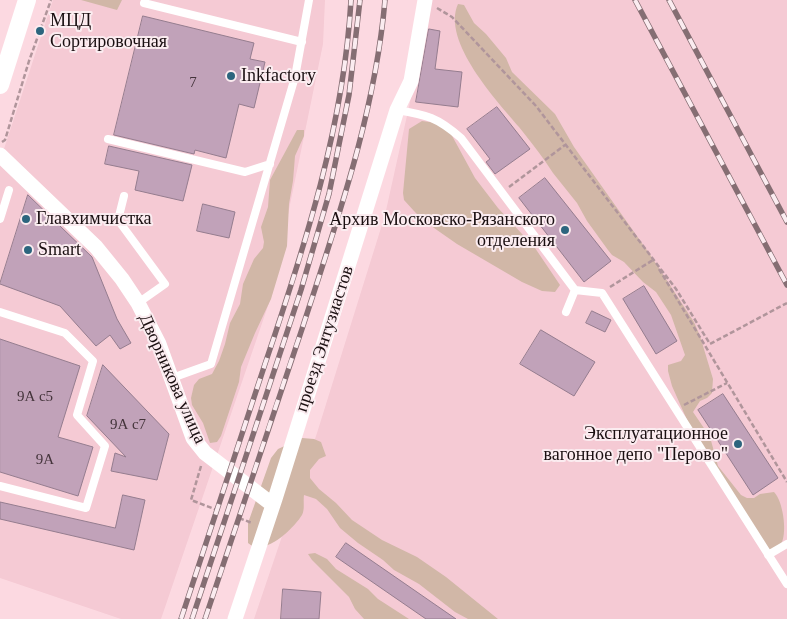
<!DOCTYPE html>
<html>
<head>
<meta charset="utf-8">
<style>
  body { margin:0 }
  canvas { display:block; background:#fcd9e1 }
</style>
</head>
<body>
<canvas width="787" height="619"></canvas>
<script>
const c = document.querySelector('canvas').getContext('2d');
c.lineJoin = 'round';
function fillPath(path, color) { c.fillStyle = color; c.fill(path, 'evenodd'); }
function stroke(path, color, width, dash) { c.strokeStyle = color; c.lineWidth = width; c.lineCap = dash ? 'butt' : 'round'; c.setLineDash(dash || []); c.stroke(path); }
function drawText(font, color, halo, rows, align = 'center') {
  c.font = font + ' "Times New Roman",serif'; c.lineWidth = 4; c.setLineDash([]); c.textBaseline = 'middle'; c.strokeStyle = halo; c.fillStyle = color; for (const [text, x, y, turn = 0] of rows) {
    c.save(); c.translate(x, y); c.rotate((+turn || 0) * Math.PI / 180); c.textAlign = isNaN(turn) ? turn : align; if (halo) c.strokeText(text, 0, 0); c.fillText(text, 0, 0); c.restore();
  }
}
const built = new Path2D(`
  M53 0H325L323 44 271 297 161 619H121L0 578V161Z
  M427 0H787V619H254L317 433 385 215 414 84Z`);
const green = new Path2D(`
  M81 0H122L117 10Z
  M458 4 464 5 474 23 486 34 506 58 512 72 555 114 574 147 651 256 694 322 700 336 713 379 712 393 707 398 700 401 693 412 710 437 718 466 741 495 747 498H754L760 494 774 492C783 501 787 531 782 542 780 546 777 548 774 551H766L707 465 672 386 668 371V365L681 361 685 355 671 315 656 292 643 282 624 262 612 255 608 250 587 221 577 203 553 173 545 161C537 150 528 138 519 127 497 101 441 41 458 4Z
  M422 121 437 123 450 132 475 178 498 208 535 248 560 285 555 292 542 291 522 282 457 244 424 221 414 211 404 200 403 193 409 129Z
  M297 130H304V136L295 156 293 181 289 204 287 246 271 299 255 333 241 367 239 382 221 436 217 442 210 443 203 423 192 405 191 398 194 385 199 379 212 374 219 361 225 344 230 323 240 304 243 284 254 259 263 248 264 242 261 227 268 207 270 180Z
  M302 438 314 439 321 442 326 456 319 459 310 470V478L319 489 336 503 352 520 382 540 417 557 446 577 498 619H468L455 612 419 584 394 570 383 560 358 543 340 528 327 509 316 499 304 495C303 502 305 509 302 515 294 528 264 558 248 543V523L271 458 278 449Z
  M315 553 327 559 336 569 368 589 378 599 409 619H364L355 609 349 597 312 560 308 554Z`);
const building = new Path2D(`
  M143 16 254 43 250 59 265 62 254 108 239 104 226 158 195 150 194 154 114 135Z
  M429 29 440 31 435 69 462 72 458 107 416 102Z
  M497 107 530 149 495 174 486 162 490 159 467 129Z
  M109 146 192 165 183 201 135 190 139 171 105 164Z
  M545 178 611 261 584 282 519 198Z
  M28 195 92 257 117 319 131 343 120 349 110 335 96 346 60 306 0 284Z
  M203 204 235 212 229 238 197 231Z
  M644 286 677 341 656 354 623 299Z
  M592 311 611 320 605 332 586 323Z
  M541 330 595 362 574 396 520 364Z
  M0 339 80 366 58 437 93 447 78 496 0 472Z
  M103 365 169 434 157 480 111 471 115 453 126 457 87 416Z
  M723 394 778 478 753 495 698 410Z
  M123 495 145 500 134 550 0 519V502L115 528Z
  M346 543 456 619H426L336 557Z
  M283 589 321 592 319 619H281Z`);
const path = new Path2D(`
  M437 8 452 17 536 106 676 289 710 344 787 303
  M2 142 5 140 29 61 51 0
  M509 187 565 145
  M659 269 787 482
  M610 287 653 260
  M684 405 727 383
  M201 466 191 500 217 510
  M239 518 252 523`);
const service = new Path2D(`
  M144 3 302 42
  M397 110C427 115 437 117 461 138L575 290 602 293 787 584
  M108 139 245 172 270 164
  M124 196 118 220 165 284 138 303
  M0 219 9 190
  M0 312 65 333 93 361 77 415 105 446 86 508 0 486
  M566 312 575 290
  M172 378 211 364 295 77 309 0
  M768 555 787 544`);
const minor = new Path2D(`
  M0 155 96 247 122 279 138 303 159 344 193 438 205 453 273 505
  M235 619 275 499 397 110 411 81 425 0`);
const tertiary = new Path2D(`
  M0 85 27 0`);
const rail = new Path2D(`
  M635 0 787 285
  M669 0 787 222
  M181 619C209 534 237 449 265 364 305 246 344 125 351 0
  M192 619 301 290 329 194 349 95 360 0
  M205 619C238 522 269 425 302 329 337 221 375 114 385 0`);
const markers = [
  [40,31,5,"#2c657e"],
  [231,76,5,"#2c657e"],
  [26,219,5,"#2c657e"],
  [565,230,5,"#2c657e"],
  [28,250,5,"#2c657e"],
  [738,444,5,"#2c657e"]
];
const numberNames = [
  ["7",193,83],
  ["9А с5",35,397],
  ["9А с7",128,425],
  ["9А",45,460]
];
const poiNames = [
  ["МЦД",50,21],
  ["Сортировочная",50,42],
  ["Inkfactory",241,76],
  ["Главхимчистка",36,219],
  ["Архив Московско-Рязанского",555,220,"right"],
  ["отделения",555,241,"right"],
  ["Smart",38,250],
  ["Эксплуатационное",728,434,"right"],
  ["вагонное депо \"Перово\"",728,455,"right"]
];
const streetNames = [
  ["проезд Энтузиастов",325,339,-72],
  ["Дворникова улица",172,379,66]
];
fillPath(built, '#f5cad4');
fillPath(green, '#d1b7a7');
fillPath(building, '#c1a2b9');
stroke(building, '#957d8f', 1);
stroke(path, '#b0959b', 2.5, [5, 2.5]);
stroke(service, '#fff', 8);
stroke(minor, '#fff', 15);
stroke(tertiary, '#fff', 18);
stroke(rail, '#856e73', 5.5);
stroke(rail, '#fbecf0', 4, [11]);
for (const [x, y, r, color] of markers) { const dot = new Path2D(); dot.arc(x, y, r, 0, 2 * Math.PI); c.fillStyle = color; c.fill(dot); stroke(dot, '#fbecf0', 2); }
drawText('15px', '#44343b', null, numberNames);
drawText('18px', '#1a0f11', '#fbecf0', poiNames, 'left');
drawText('18px', '#1a0f11', '#fbecf0', streetNames);
</script>
</body>
</html>
